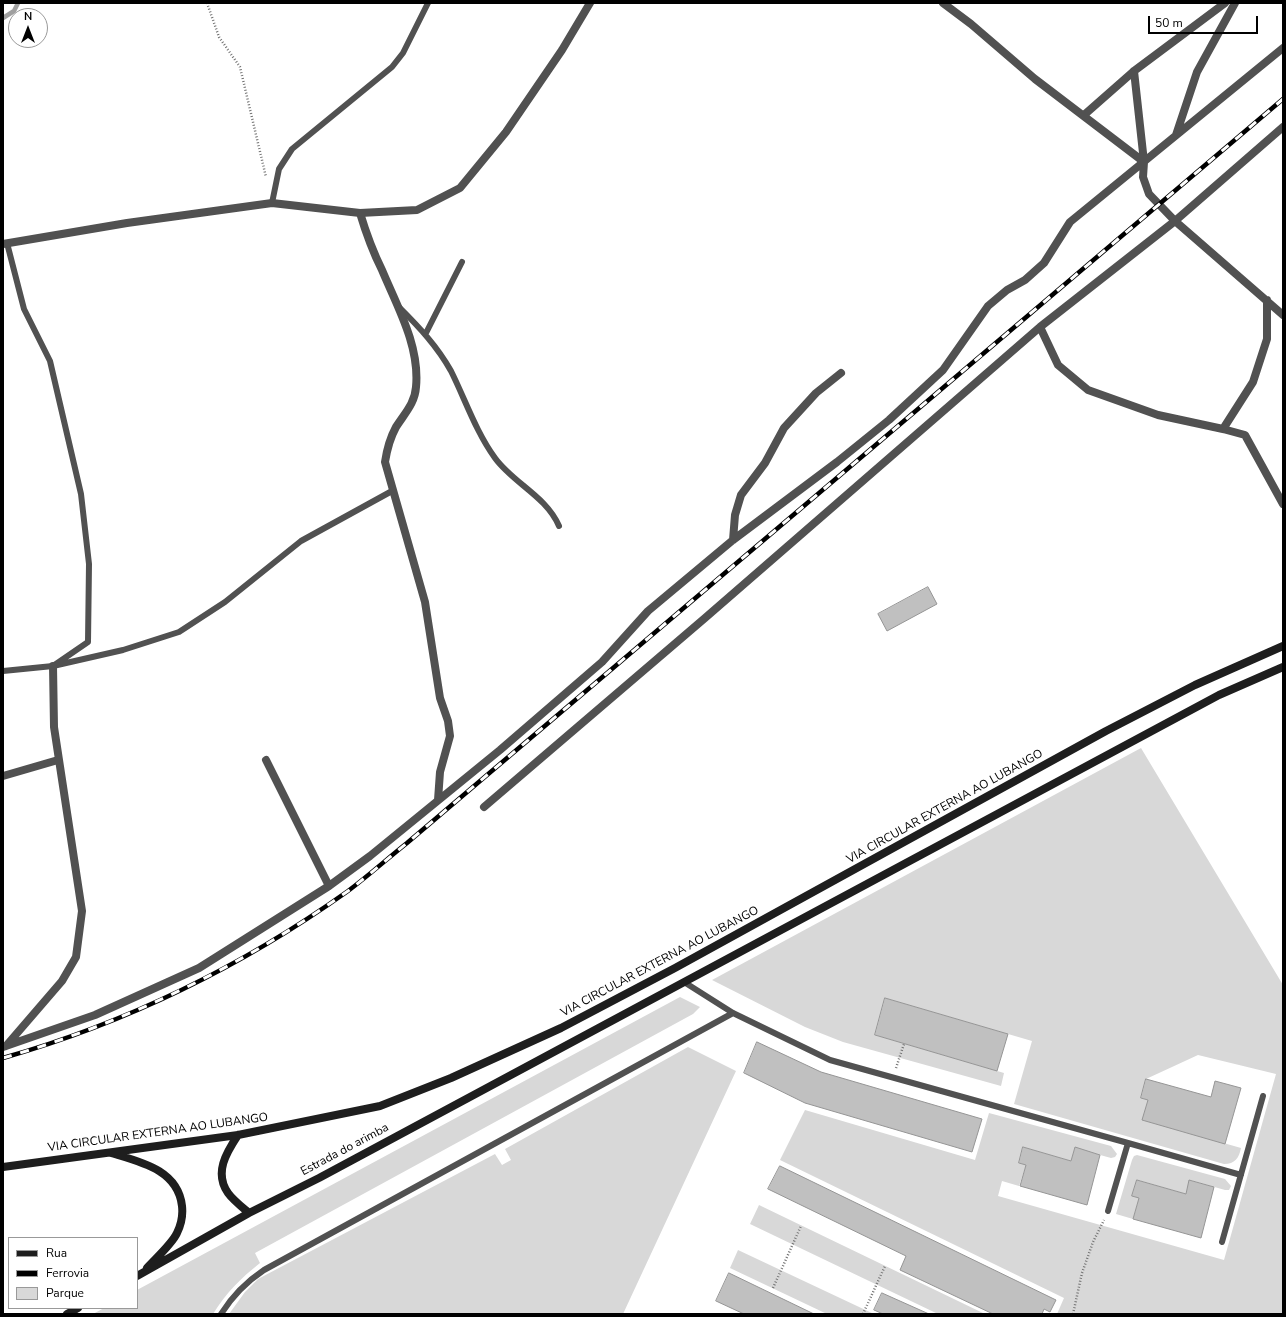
<!DOCTYPE html>
<html>
<head>
<meta charset="utf-8">
<style>
  body { margin:0 }
  #map { position:relative; width:1286px; height:1317px; overflow:hidden; background:#fff; font-family:"Nunito Sans",sans-serif }
  canvas { display:block }
  .frame { position:absolute; inset:0; border:4px solid #000; pointer-events:none }
  .legend { position:absolute; left:8px; top:1237px; width:130px; height:72px; box-sizing:border-box; background:#fff; border:1px solid #999; margin:0; padding:5px 7px; list-style:none; font-size:12px; color:#000 }
  .legend li { display:flex; align-items:center; gap:8px; height:20px }
  .legend b { width:20px; border:1px solid #999 }
  .north { position:absolute; left:8px; top:8px; width:40px; height:40px; box-sizing:border-box; background:#fff; border:1px solid #999; border-radius:50%; rotate:0deg; font-size:11px; font-weight:700; line-height:16px; text-align:center; color:#000 }
  .north::after { content:''; display:block; margin:auto; width:14px; height:18px; background:#000; clip-path:polygon(50% 0,100% 100%,50% 72%,0 100%) }
  .scale { position:absolute; left:1148px; top:16px; width:110px; height:18px; box-sizing:border-box; border:2px solid #000; border-top:0; padding-left:5px; font-size:12px; line-height:14px; white-space:nowrap; color:#000; -webkit-text-stroke:3px #fff; paint-order:stroke }
</style>
</head>
<body>
<div id="map">
<canvas width="1286" height="1317"></canvas>
<div class="frame"></div>
<ul class="legend">
<li><b style="height:5px;background:#1e1e1e"></b>Rua</li>
<li><b style="height:5px;background:#000"></b>Ferrovia</li>
<li><b style="height:11px;background:#d8d8d8"></b>Parque</li>
</ul>
<div class="north">N</div>
<div class="scale">50 m</div>
</div>
<script>
const c = document.querySelector('canvas').getContext('2d');
c.lineJoin = 'round';
function fillPath(path, color) { c.fillStyle = color; c.fill(path, 'evenodd'); }
function stroke(path, color, width, dash) { c.strokeStyle = color; c.lineWidth = width; c.lineCap = dash ? 'butt' : 'round'; c.setLineDash(dash || []); c.stroke(path); }
function drawText(font, color, halo, rows, align = 'center') {
  c.font = font + ' "Nunito Sans",sans-serif'; c.lineWidth = 3.5; c.setLineDash([]); c.textBaseline = 'middle'; c.strokeStyle = halo; c.fillStyle = color; for (const [text, x, y, turn = 0] of rows) {
    c.save(); c.translate(x, y); c.rotate((+turn || 0) * Math.PI / 180); c.textAlign = isNaN(turn) ? turn : align; if (halo) c.strokeText(text, 0, 0); c.fillText(text, 0, 0); c.restore();
  }
}
const green = new Path2D(`
  M1141 748 1283 985V1314H1057L1064 1298 780 1160 805 1110 975 1160 989 1113 1111 1146 1117 1154 1115 1157 1111 1158 1075 1148 1071 1161 1023 1147 1019 1163 1026 1165 1019 1186 1002 1181 998 1196 1224 1260 1276 1074 1198 1055 1146 1079 1141 1098 1148 1100 1143 1120 1241 1148C1239 1158 1235 1164 1224 1164L1014 1104 1032 1041 885 998 875 1035 1004 1073 1001 1086 843 1042 805 1027 712 980Z
  M680 997 700 1007 693 1014 255 1253 260 1263C241 1278 226 1293 213 1314H93L104 1308H137V1290Z
  M688 1047 736 1071 623 1314H229L245 1292 258 1279 495 1154 502 1165 511 1160 505 1149Z
  M1137 1155 1225 1179 1231 1186 1229 1190H1225L1190 1180 1186 1194 1138 1180 1133 1196 1139 1198 1133 1219 1116 1214 1132 1160 1134 1156Z
  M759 1205 985 1314H938L750 1224Z
  M738 1250 874 1314H827L730 1268Z`);
const stream = new Path2D(`
  M3 18 14 11 18 3`);
const building = new Path2D(`
  M928 587 937 604 887 631 878 614Z
  M885 998 1008 1034 997 1071 875 1035Z
  M757 1042 821 1072 982 1119 972 1152 805 1103 744 1073Z
  M1146 1079 1211 1097 1215 1081 1241 1088 1225 1144 1142 1120 1148 1100 1141 1098Z
  M1023 1147 1071 1161 1075 1147 1100 1155 1087 1205 1020 1186 1026 1165 1019 1163Z
  M780 1166 1056 1300 1050 1312 1044 1309 1042 1314H993L900 1270 906 1256 768 1189Z
  M1137 1180 1186 1194 1189 1180 1214 1187 1201 1238 1133 1219 1139 1198 1132 1196Z
  M729 1273 814 1314H744L716 1301Z
  M882 1293 929 1314H883L874 1310Z`);
const path = new Path2D(`
  M207 3 219 37 240 67 266 177
  M896 1068 904 1044
  M773 1288 801 1226
  M863 1314 885 1266
  M1073 1314 1082 1273 1093 1242 1104 1220`);
const lane = new Path2D(`
  M272 203 279 169 292 149 392 67 403 53 428 3
  M7 243 24 309 50 361 81 494 89 564 88 642 53 666
  M399 307C419 327 437 346 451 371 465 399 476 432 495 458 513 483 546 496 559 526
  M426 333 462 262
  M3 671 53 666 123 650 179 632 225 602 301 541 392 491
  M684 982 733 1013 830 1060 1128 1143
  M1108 1211 1128 1143 1241 1175
  M1222 1242 1263 1096
  M221 1314C233 1295 246 1282 264 1270L733 1013`);
const street = new Path2D(`
  M943 3 971 24 1035 79 1144 162
  M1134 71 1144 162 1143 177 1149 194 1175 221 1283 315
  M1084 115 1134 71 1225 3
  M1176 135 1197 72 1235 3
  M360 213C366 233 373 252 382 270 397 306 420 346 416 387 415 403 405 413 396 427 390 438 387 449 385 462L425 602 440 698 448 721 450 736 440 772 438 800
  M3 244 127 223 272 203 360 213 417 210 460 188 506 132 562 50 590 3
  M1040 327 1058 365 1088 390 1158 415 1223 429 1245 435 1283 504
  M1223 429 1253 382 1267 339V300
  M733 540 735 515 741 495 765 463 784 428 816 393 841 373
  M266 760 329 886
  M3 776 58 760
  M484 807 705 618 1040 327 1175 221 1283 127
  M6 1046 62 981 76 957 82 911 54 727 53 666
  M3 1047 95 1015 199 968 329 886 370 856 500 750 602 662 648 611 733 540 837 462 889 420 943 370 988 306 1007 290 1025 280 1044 263 1070 222 1283 48`);
const secondary = new Path2D(`
  M238 1135C226 1153 214 1173 228 1193 233 1200 242 1207 249 1213
  M111 1153C141 1162 178 1170 182 1206 183 1215 181 1225 177 1233 172 1244 155 1259 147 1268
  M3 1167 238 1135 380 1106 451 1078 561 1028 675 968 1106 731 1195 685 1283 646
  M137 1276 249 1213 319 1178 1219 695 1283 667
  M67 1314 78 1308`);
const rail = new Path2D(`
  M3 1058C126 1023 244 965 348 891 368 876 387 859 407 843L1283 99`);
const streetNames = [
  ["VIA CIRCULAR EXTERNA AO LUBANGO",945,807,-29],
  ["VIA CIRCULAR EXTERNA AO LUBANGO",660,962,-28],
  ["VIA CIRCULAR EXTERNA AO LUBANGO",158,1133,-8],
  ["Estrada do arimba",345,1150,-28]
];
fillPath(green, '#d8d8d8');
stroke(stream, '#9f9f9f', 4.5);
fillPath(building, '#c0c0c0');
stroke(building, '#959595', 1);
stroke(path, '#737373', 2.5, [1, 2]);
stroke(lane, '#515151', 6);
stroke(street, '#515151', 8);
stroke(secondary, '#1e1e1e', 8);
stroke(rail, '#000', 4.5);
stroke(rail, '#fff', 3, [9]);
drawText('12px', '#000', '#fff', streetNames);
</script>
</body>
</html>
